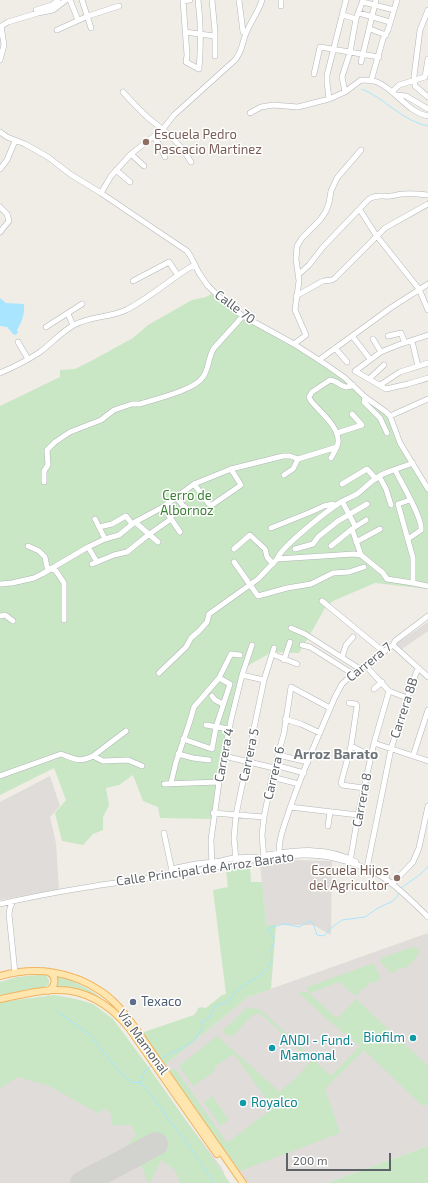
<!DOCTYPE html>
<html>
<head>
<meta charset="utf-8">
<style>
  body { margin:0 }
  #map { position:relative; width:428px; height:1183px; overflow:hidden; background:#f0ede7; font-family:"Exo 2",sans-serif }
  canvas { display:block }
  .scale { position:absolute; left:286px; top:1153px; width:105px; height:18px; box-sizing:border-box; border:2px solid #5e6367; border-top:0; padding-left:5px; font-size:12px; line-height:14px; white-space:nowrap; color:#5e6367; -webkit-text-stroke:3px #fff; paint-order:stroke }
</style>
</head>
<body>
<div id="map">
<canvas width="428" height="1183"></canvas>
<div class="scale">200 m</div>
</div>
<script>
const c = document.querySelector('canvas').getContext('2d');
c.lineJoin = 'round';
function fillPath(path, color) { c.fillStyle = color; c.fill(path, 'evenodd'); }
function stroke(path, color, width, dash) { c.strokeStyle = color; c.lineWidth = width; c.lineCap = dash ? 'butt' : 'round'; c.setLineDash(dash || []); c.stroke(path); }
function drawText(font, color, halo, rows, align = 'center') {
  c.font = font + ' "Exo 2",sans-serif'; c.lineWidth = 3; c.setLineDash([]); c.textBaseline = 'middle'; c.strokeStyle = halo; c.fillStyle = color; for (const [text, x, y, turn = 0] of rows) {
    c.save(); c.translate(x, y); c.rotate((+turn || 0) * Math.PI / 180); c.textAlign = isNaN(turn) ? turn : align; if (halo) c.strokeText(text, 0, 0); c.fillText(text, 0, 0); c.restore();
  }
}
const industrial = new Path2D(`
  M428 622V631L402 649 396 644Z
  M50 776 60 806 50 817 56 843 59 889 0 900V802Z
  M287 860 332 861 331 935 313 925H266L260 864Z
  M428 933V1146L327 1183H246L164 1066 248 997Z
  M0 1005 147 1069 222 1168 228 1183H0Z`);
const green = new Path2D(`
  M211 294 241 317 318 361 344 380 389 417 412 464 428 490V589L375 583 333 601 325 608 312 631 299 653 272 652 242 669 213 819 160 818 158 807 143 801 133 775 119 785 106 788 109 805 103 817V830L93 834 83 845 62 841 55 813 66 800 54 768 0 795V406L60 377V370L75 369 93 360 133 338 148 325 192 300 206 297Z
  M250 867 251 882H262L266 925H276L271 989 248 997 164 1066 141 1033 194 1015 197 1011 198 1008 201 1007 206 1008 222 995 226 994 213 890 228 887 226 871Z
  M413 947 419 950C418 958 410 964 404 969L400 967 393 974 380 962 381 958Z
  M371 964 374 965 381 978 379 981 373 983 371 981 367 985 369 986 363 988 356 996 339 982 310 993 307 987Z
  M39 975H46L49 980V984L45 987 0 995V982L17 977Z
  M56 975C85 984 102 997 124 1018L99 1000 55 989 58 981Z
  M298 992H307L337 1018 356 999 428 1066V1104L423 1106 364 1050 325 1089 340 1133 240 1171 169 1073 170 1070 174 1069 177 1071 227 1143 273 1108 234 1054 215 1066 214 1072 193 1086 179 1066 217 1036 280 1092 297 1077 311 1061 260 1013 251 1016 232 1037 229 1034 227 1036 222 1031 247 1008 258 1009 263 1012 331 1076 360 1046 329 1021Z
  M55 995 76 999 93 1004 113 1019 147 1065 230 1183H180L175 1170 161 1160 150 1183H148L140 1161 128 1145 136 1135 132 1125H112L111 1115 106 1108 98 1113 49 1086 18 1077 0 1088V1002Z
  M212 1096 229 1120 220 1125 204 1102Z
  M428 1146V1183H327Z`);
const water = new Path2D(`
  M0 298 6 303 24 304C25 313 22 322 17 330L18 332 16 335 13 334 7 327 0 326Z`);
const stream = new Path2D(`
  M362 89C386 99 402 121 428 126
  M401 888C410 881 421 876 428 866
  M57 1011 90 1035 117 1069 131 1082 140 1083 148 1091 156 1101 171 1123 185 1140 214 1183
  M162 1058C174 1050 191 1048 199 1033 202 1030 201 1025 203 1021L210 1017 214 1007 229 1001 234 993 247 983 258 977 269 966 272 961 271 950 274 940 271 933 267 929 284 924 299 927 310 921 313 923 317 935 324 936 331 928 342 920 365 917 378 908 393 901 398 895 399 893
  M140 1083 145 1071 151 1066`);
const runway = new Path2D(`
  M82 1183 156 1144`);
const minor = new Path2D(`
  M70 0 78 20
  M82 0 91 28
  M183 0 187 55 186 62 199 69C201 46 201 23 198 0
  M212 0 215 32V56
  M239 0 243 32 246 33
  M281 0V6
  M183 1 190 0
  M363 2 394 10
  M36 10 52 5 58 0
  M428 10 420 30 414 76 415 86 428 97
  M359 13 390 22
  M343 15 356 19
  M0 27 8 22 38 13 53 10 66 0
  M370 29 386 35
  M57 30 88 16 119 6
  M185 32 214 36
  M0 60 4 45 1 26
  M361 62 376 0
  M314 74 320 47 379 57
  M371 81 383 39 388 30 397 0
  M123 92C132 102 142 113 152 121 170 135 179 142 191 162
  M345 92 342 77 350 52 356 19 363 0
  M392 92 399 85 425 77 428 59
  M396 95 406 96 428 109
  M329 99 327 82V75L346 0
  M250 113 261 107 273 105 298 107 329 99 345 92 361 80C367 80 372 80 377 82 396 90 407 112 428 116
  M0 132 7 137 25 144 48 157 70 174 101 193 181 247 187 251 191 257 199 273 208 286 229 306 243 316 294 344 325 364 345 378 365 397 386 412 390 416 400 443 428 489
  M154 137 160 146 165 157
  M131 154 144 166
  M0 169 7 160 15 141
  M116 170 130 182
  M101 193 111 176 131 154 163 129 174 115 235 60C243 51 242 41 247 31 252 19 258 13 262 0
  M0 207 7 214 9 221 0 232
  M360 210 376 235 419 289 428 310
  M298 275 309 265 323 247 369 199C377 194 382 197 390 196 394 196 398 194 403 194 411 193 420 194 428 195
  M133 281 169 262 177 274
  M296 296 323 281 332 280 335 278 385 228 428 204
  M68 314 73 325
  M46 327 82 304
  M428 335 398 345 381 352 355 371 386 389 408 384 428 378
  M388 336 401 333 405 343
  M353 337 370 359
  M373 339 381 352
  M412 341 418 366
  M18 342 28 359
  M294 344 306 335 295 310 299 281 296 259 297 246 302 238 320 220 326 211 329 203 331 191 337 178 361 150
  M335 348 347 362
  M319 360 392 307 428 284
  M0 373C14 367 28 360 40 352 51 344 61 332 74 325 90 316 109 318 126 310 150 298 171 278 194 265
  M369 379 384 365
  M380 385 400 372 428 363
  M365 397 364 402 380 418 387 433
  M390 416 428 399
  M337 433 362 425 352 414
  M331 458C334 453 337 448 338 443 340 427 320 412 311 401L309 397 312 392 330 380C340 381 342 391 353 385
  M395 470C401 482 423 519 421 530L408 539
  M284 475 293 469 298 459
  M379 476 386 489 391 505
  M44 482V471L48 465 47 450 55 442 70 432 101 420 114 410 132 404H140C155 399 195 390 203 377 209 369 208 357 214 348L243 316
  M194 484 209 504 212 505 241 485 231 469
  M342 484 367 469 376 479
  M176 497 189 513
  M410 500 398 504 413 558V583
  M342 501 355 526
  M163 507 180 532
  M170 517 185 507
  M95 519 105 539
  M135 522 158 542
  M99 527 112 524 126 516 132 524
  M271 528 311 512 324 506 333 504 335 506
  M352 529 361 555 383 573 387 579 413 583 428 586
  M356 542 380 529
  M28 546 39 551 45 557 47 567 56 571 64 583V620
  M331 546 352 529 366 520
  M88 547 97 562
  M234 549 250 535 265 549 267 557 273 564
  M295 549 313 544 318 537 338 521 367 504
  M277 559C281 547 328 510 341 502 346 499 352 497 357 494 365 488 372 480 381 475 391 470 403 467 413 463
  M234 562 258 596 287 588 311 584 333 573 349 572 364 567
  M92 564 114 555 127 552 148 535 171 519
  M0 584 12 583 34 578 42 574 88 547 105 539 119 535 135 522 163 507 194 484 231 469 283 456H290L298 459 337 447
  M322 601 384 652
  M0 616 5 615 13 621
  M291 628 305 634 360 669
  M302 645 310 647 353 674
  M393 645 428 677
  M272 654 297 664
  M342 657 346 645 353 637
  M284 660 290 642
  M365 665 389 691 407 698
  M159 673 186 647 191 638 199 631 207 622 209 614 258 579 277 559 354 554 361 555
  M242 675 264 680
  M374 689 382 682
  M212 696 215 700 223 704
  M349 703 356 704 357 706 351 746 341 783 342 785 364 788
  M285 719 301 724 320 733
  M206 725 229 729
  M183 739 212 749 216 727 230 684 219 678
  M374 743 428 761
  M351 746 371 756
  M178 754 193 758 209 760
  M278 755 308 762
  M93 756 126 731
  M224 756 274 768
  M413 756 428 710
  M275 765 304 773
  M0 776 61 754C75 759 79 763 93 756L103 761 128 760 142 766
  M272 777 299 784
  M171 783 176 762 189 724 194 707 219 678 231 654 240 655
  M164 784 219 782
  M290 807 358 815
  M213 813 264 817
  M328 826 330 812
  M164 833 172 871
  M267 855C297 850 328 846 356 862
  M280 856C277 844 283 829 287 817 300 776 318 737 335 697L342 684 353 674 393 645 395 641 428 616
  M264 859 262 835 264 817 272 777 284 733 291 687 330 708
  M236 860 234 838 236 815 264 680 274 648
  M350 862 358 815 374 743 389 691
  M367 866 387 876
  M212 867 211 840 219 782 231 720 242 675 252 645
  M367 868 391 749 407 698 416 673 419 668
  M171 869 196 864 221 861 233 858 255 857
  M392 884 413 862 419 848 428 806
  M13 901 10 908 9 914 15 973
  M0 904C56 891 113 883 170 875 196 871 222 866 247 861 277 857 308 851 338 859 355 863 373 870 387 880 402 891 415 904 428 917`);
const major = new Path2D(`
  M0 976C35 966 72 971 102 992 125 1008 140 1036 156 1058 185 1100 214 1142 243 1183
  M48 991C56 986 57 977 49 972
  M0 999C17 996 41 989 58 990 87 990 111 1006 129 1028L217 1154`);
const markers = [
  [146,142,4,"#8d6e63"],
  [397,878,4,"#8d6e63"],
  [133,1002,4,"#5c6f8a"],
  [413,1038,4,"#0f9aa8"],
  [272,1048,4,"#0f9aa8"],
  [243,1103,4,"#0f9aa8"]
];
const educationNames = [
  ["Escuela Pedro",154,135],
  ["Pascacio Martinez",154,150],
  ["Escuela Hijos",389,871,"right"],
  ["del Agricultor",389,886,"right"]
];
const streetNames = [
  ["Calle 70",235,307,37],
  ["Carrera 7",369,662,-39],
  ["Carrera 8B",404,708,-72],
  ["Carrera 4",224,755,-79],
  ["Carrera 5",249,755,-78],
  ["Carrera 6",274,773,-77],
  ["Carrera 8",362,800,-79],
  ["Calle Principal de Arroz Barato",205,869,-8],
  ["Vía Mamonal",143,1042,54]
];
const parkNames = [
  ["Cerro de",187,496],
  ["Albornoz",187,511]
];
const serviceNames = [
  ["Texaco",141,1002]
];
const cultureNames = [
  ["Biofilm",405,1038,"right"],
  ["ANDI - Fund.",280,1041],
  ["Mamonal",280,1056],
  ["Royalco",251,1103]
];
const neighbourhoodNames = [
  ["Arroz Barato",336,754]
];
fillPath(industrial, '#dfdcd9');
fillPath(green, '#c9e7c4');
fillPath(water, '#a9e5fe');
stroke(stream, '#a9e5fe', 1);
stroke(runway, '#d2d2cf', 24);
stroke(minor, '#b2b5b9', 6);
stroke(major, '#f1b35f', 8);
stroke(minor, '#fff', 5);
stroke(major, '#fee6ae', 6);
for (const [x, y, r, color] of markers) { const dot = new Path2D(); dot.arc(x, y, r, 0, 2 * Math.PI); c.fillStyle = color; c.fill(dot); stroke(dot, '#fff', 1.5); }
drawText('13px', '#785e54', '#fff', educationNames, 'left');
drawText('13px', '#5e6367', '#fff', streetNames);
drawText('13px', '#3b8034', '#fff', parkNames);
drawText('13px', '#4e5e75', '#fff', serviceNames, 'left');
drawText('13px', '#0d838f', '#fff', cultureNames, 'left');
drawText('bold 14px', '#6f7579', '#fff', neighbourhoodNames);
</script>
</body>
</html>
